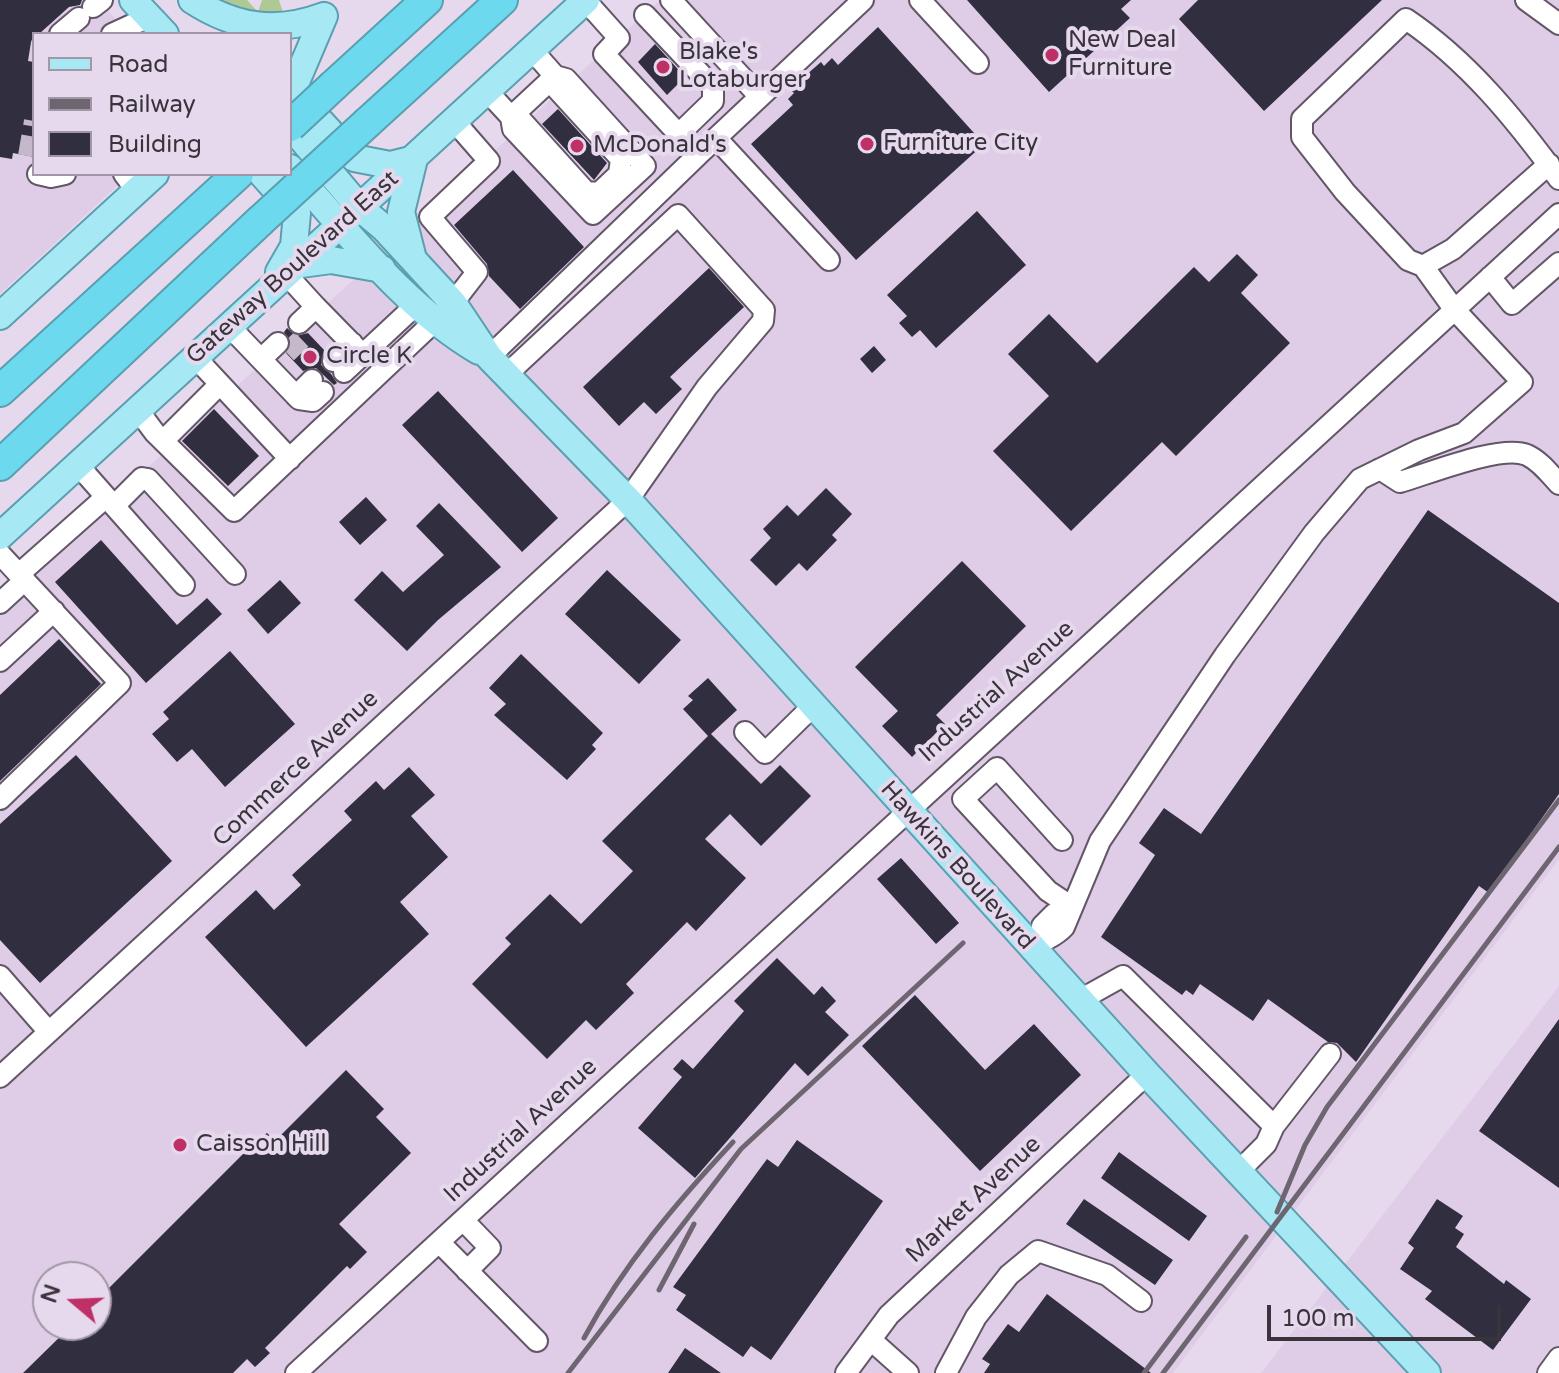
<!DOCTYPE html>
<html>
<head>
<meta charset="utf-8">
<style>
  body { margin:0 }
  #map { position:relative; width:1559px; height:1373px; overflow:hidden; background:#e7d9ed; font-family:"Varela Round",sans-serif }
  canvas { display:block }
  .legend { position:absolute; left:32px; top:32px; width:260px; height:144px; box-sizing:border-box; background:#e7d9ed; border:2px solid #a197a6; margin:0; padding:10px 14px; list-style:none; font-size:24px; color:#39343c }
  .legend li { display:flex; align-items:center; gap:16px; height:40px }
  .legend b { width:40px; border:2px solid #a197a6 }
  .north { position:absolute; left:32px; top:1261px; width:80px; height:80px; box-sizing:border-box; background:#e7d9ed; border:2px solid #a197a6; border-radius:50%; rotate:289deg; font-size:22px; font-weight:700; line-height:32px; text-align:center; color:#39343c }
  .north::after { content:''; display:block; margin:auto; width:28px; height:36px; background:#bd3167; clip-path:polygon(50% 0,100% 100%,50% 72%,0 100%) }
  .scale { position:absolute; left:1267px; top:1305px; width:234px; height:36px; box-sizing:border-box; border:4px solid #39343c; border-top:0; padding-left:10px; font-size:24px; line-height:28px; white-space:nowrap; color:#39343c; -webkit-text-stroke:6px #e7d9ed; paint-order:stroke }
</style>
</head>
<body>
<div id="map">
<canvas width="1559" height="1373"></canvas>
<ul class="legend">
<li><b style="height:10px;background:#a7e8f5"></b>Road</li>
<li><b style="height:10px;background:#6d6671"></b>Railway</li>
<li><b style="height:22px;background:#312e40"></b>Building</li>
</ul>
<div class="north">N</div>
<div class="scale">100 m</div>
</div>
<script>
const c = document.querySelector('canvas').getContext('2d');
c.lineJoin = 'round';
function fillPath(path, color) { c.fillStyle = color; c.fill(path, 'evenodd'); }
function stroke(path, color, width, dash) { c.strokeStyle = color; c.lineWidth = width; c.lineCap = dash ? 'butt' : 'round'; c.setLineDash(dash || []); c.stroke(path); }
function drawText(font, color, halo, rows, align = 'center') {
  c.font = font + ' "Varela Round",sans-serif'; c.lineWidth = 8; c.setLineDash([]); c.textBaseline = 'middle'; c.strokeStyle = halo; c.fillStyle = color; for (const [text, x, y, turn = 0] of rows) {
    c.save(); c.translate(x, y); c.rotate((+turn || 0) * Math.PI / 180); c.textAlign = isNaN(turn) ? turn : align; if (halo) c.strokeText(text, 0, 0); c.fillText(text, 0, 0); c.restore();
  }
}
const built = new Path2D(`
  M0 0H98L130 34H34V174H130L0 294Z
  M660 0H1559V859L1173 1373H0V602ZM48 1277H96V1325H48Z
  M1559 986V1373H1261Z`);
const green = new Path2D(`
  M214 0H247L258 12 262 0H279L283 12 261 16Z`);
const building = new Path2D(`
  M0 0H82L80 5 69 7 39 34H34L31 42 28 61 34 62V157L13 153 12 159 0 157Z
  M967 0H1131L1121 9 1130 18 1049 92Z
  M1198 0H1382L1264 111 1179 19Z
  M878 27 984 144 856 260 751 144 793 105 788 99 794 93 790 89 821 62 824 66 832 58 838 65Z
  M655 44 685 77 667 95 638 62Z
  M558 109 607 163 594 180 542 124Z
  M513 170 584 247 520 309 489 276 487 264 454 225Z
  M977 211 1026 265 936 348 920 330 912 337 899 323 907 316 887 295Z
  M1237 254 1258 275 1241 293 1290 343 1176 456 1162 442 1071 531 993 451 1049 396 1008 354 1049 314 1097 363 1194 267 1209 282Z
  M709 268 744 307 670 377 682 389 656 414 644 402 619 426 583 387Z
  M287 328 296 336 308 333 325 351 321 365 331 374 337 383 334 385 316 368 303 371 286 353 291 346 284 332Z
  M874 346 886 360 872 373 860 359Z
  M438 391 558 518 522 552 402 425Z
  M214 409 259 456 228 486 182 441Z
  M826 488 852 514 832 535 837 540 807 571 799 563 776 586 750 560 771 538 763 529 787 505 798 516Z
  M366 497 387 520 360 545 339 522Z
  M439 503 501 567 438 620 407 651 354 600 382 571 403 592 444 555 416 526Z
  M1428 510 1559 603V794L1489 893 1479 886 1356 1062 1337 1043 1328 1042 1268 999 1253 1021 1200 984 1193 995 1186 990 1182 995 1101 937 1155 855 1139 843 1164 808 1201 834Z
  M101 540 177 625 207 598 222 614 146 683 55 582Z
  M962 561 1026 626 936 715 945 724 912 757 882 726 898 711 855 667Z
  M607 570 681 640 639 684 565 614Z
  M280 580 301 603 268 634 247 610Z
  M59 639 101 684 0 781V695Z
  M230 651 295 724 225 787 192 749 177 762 152 734 169 719 163 712Z
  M521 654 603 733 592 745 596 749 567 780 494 715 506 704 489 688Z
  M708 678 737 710 711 734 761 784 780 765 811 796 761 846 730 814 705 839 746 878 696 931 687 922 626 984 634 993 596 1030 586 1020 547 1059 472 984 511 944 505 938 550 894 581 924 633 871 602 841 708 736 683 709 693 700 688 696Z
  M76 755 172 861 40 983 0 940V824Z
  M409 767 435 795 411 816 448 857 400 902 429 934 306 1047 205 937 256 890 274 910 301 885 292 875 352 820 344 811 376 781 384 790Z
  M901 858 959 923 936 944 877 879Z
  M777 958 814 995 822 986 836 1001 825 1012 849 1035 808 1076 795 1063 695 1178 638 1128 682 1077 673 1069 682 1059 693 1069 744 1011 734 1001Z
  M915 995 985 1070 1034 1024 1081 1075 980 1171 862 1046Z
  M1559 1019V1188L1479 1131Z
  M346 1070 384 1109 376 1117 411 1153 339 1224 367 1252 350 1269 347 1266 265 1348 270 1353 255 1367 247 1359 233 1373H23L72 1325H96V1301L256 1141 267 1133 275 1141Z
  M797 1140 883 1201 771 1360 751 1346 743 1357 676 1310 686 1295 673 1287 767 1159 778 1167Z
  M1119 1152 1207 1216 1189 1241 1101 1178Z
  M1084 1199 1173 1260 1155 1285 1066 1224Z
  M1437 1199 1463 1216 1455 1228 1464 1234 1456 1247 1504 1284 1506 1280 1531 1299 1493 1350 1425 1299 1432 1291 1400 1269 1414 1248 1408 1243Z
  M1047 1294 1151 1373H984L990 1364 982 1359 1008 1324 1019 1332Z
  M685 1348 721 1373H668Z`);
const minorTunnel = new Path2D(`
  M28 156 34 121
  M287 353 308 333`);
const minor = new Path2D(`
  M585 0 619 38 604 54 698 155 863 0
  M671 0 760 97
  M920 0 978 63
  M1526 0 1559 24
  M93 7 102 0
  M645 15 713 87V101L679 134
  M60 34 79 18
  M112 34 149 17
  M555 76 556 88 621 159 619 174 599 193 586 192 521 120 511 117Z
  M487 91 511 117 513 129 593 214 645 166 566 79 555 76 532 50
  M716 138 829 260
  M1549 164 1453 249 1423 266 1408 260 1345 192 1302 137V119L1406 19C1468 61 1515 119 1559 179
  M38 174 51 177 65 174
  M124 174 137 191
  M285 273 316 307 299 323
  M1490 277 1512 304 1559 263
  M453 303 477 272 430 217 489 161 455 122
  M316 307 363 355
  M228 325 299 399 313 401 323 392
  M194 356 290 459
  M489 357 698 155
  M261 359 278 343
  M333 361 352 343
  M344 372 417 304
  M296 396 312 380
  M137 409 155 433 234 511 436 320
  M163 441 220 384
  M77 464 184 585
  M1380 469 1400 482C1428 474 1501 444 1527 455 1540 461 1549 473 1559 484
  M114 506 142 478 148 479 235 574
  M0 554 120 683 0 799
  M19 574 106 497
  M0 603 25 580
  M0 661 54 611
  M745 732 765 753 813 706
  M1062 840 997 768 963 799 1048 891 1072 907
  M1041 941 1042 926 1054 914 1068 913
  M1033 949C1043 939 1054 938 1064 927L1100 841 1225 655 1314 533 1360 479 1419 450 1464 433 1522 382 1454 309 1423 266
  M0 976 49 1032
  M1080 1000 1123 976 1274 1126 1330 1054
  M0 1077 628 500 707 387 763 321 764 310 678 215 506 375
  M1238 1172 1266 1144 1274 1126
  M463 1220 490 1248 467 1271
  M439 1242 537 1341
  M871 1340 908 1373
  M296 1373 1559 214
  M846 1373 889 1315 1147 1074
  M946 1373 976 1317 1009 1275 1038 1251 1107 1275 1141 1301
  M1548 1373 1559 1358`);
const major = new Path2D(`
  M133 0 165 34
  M192 0C235 28 276 34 324 16
  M324 16 296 82 297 96 354 158 390 165 414 159
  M290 125 360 208 384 228 453 303 489 357 628 500 1147 1074 1427 1373
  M290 168C348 232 404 307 479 351
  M262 174 297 213 294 246 279 272
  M412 255 401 212 414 159
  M294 265 331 260 382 269
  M0 316 155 174
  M0 536 586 0`);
const highway = new Path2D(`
  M334 85 427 0
  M368 122 502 0
  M0 391 238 174
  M0 465 260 221`);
const rail = new Path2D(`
  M1277 1212 1305 1145 1327 1107 1559 800
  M659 1290 694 1224
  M584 1338C624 1264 676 1203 733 1142
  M568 1373 741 1149 963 943
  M1144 1373 1246 1237
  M1163 1373 1559 847`);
const highwayBridge = new Path2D(`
  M290 126 334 85
  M260 221 368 122`);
const markers = [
  [1052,55,8,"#bd3167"],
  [663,67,8,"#bd3167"],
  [867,144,8,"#bd3167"],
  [577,146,8,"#bd3167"],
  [310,357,8,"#bd3167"],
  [180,1145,8,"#bd3167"]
];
const poiNames = [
  ["New Deal",1068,41],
  ["Furniture",1068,69],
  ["Blake's",679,53],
  ["Lotaburger",679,81],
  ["Furniture City",883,144],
  ["McDonald's",593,146],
  ["Circle K",326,357],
  ["Caisson Hill",196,1145]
];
const streetNames = [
  ["Gateway Boulevard East",293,268,-42],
  ["Industrial Avenue",997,692,-42],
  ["Commerce Avenue",296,769,-43],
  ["Hawkins Boulevard",957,866,48],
  ["Industrial Avenue",521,1131,-43],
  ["Market Avenue",974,1200,-43]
];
fillPath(built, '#dfcde7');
fillPath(green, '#aec993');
fillPath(building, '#312e40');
stroke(minorTunnel, '#c4b8ca', 20, [20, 10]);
stroke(minor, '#625667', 24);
stroke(major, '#5a9fb0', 30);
stroke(highway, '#5a9fb0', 34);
stroke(minor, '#fff', 20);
stroke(major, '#a7e8f5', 26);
stroke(highway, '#6cd9ee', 30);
stroke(rail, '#6d6671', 5);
stroke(highwayBridge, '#5a9fb0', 34, []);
stroke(highwayBridge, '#6cd9ee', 30);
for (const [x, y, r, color] of markers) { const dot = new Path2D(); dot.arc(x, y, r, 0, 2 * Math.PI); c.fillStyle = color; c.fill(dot); stroke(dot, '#e7d9ed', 3); }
drawText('24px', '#39343c', '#e7d9ed', poiNames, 'left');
drawText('24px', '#39343c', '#e7d9ed', streetNames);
</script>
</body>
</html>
